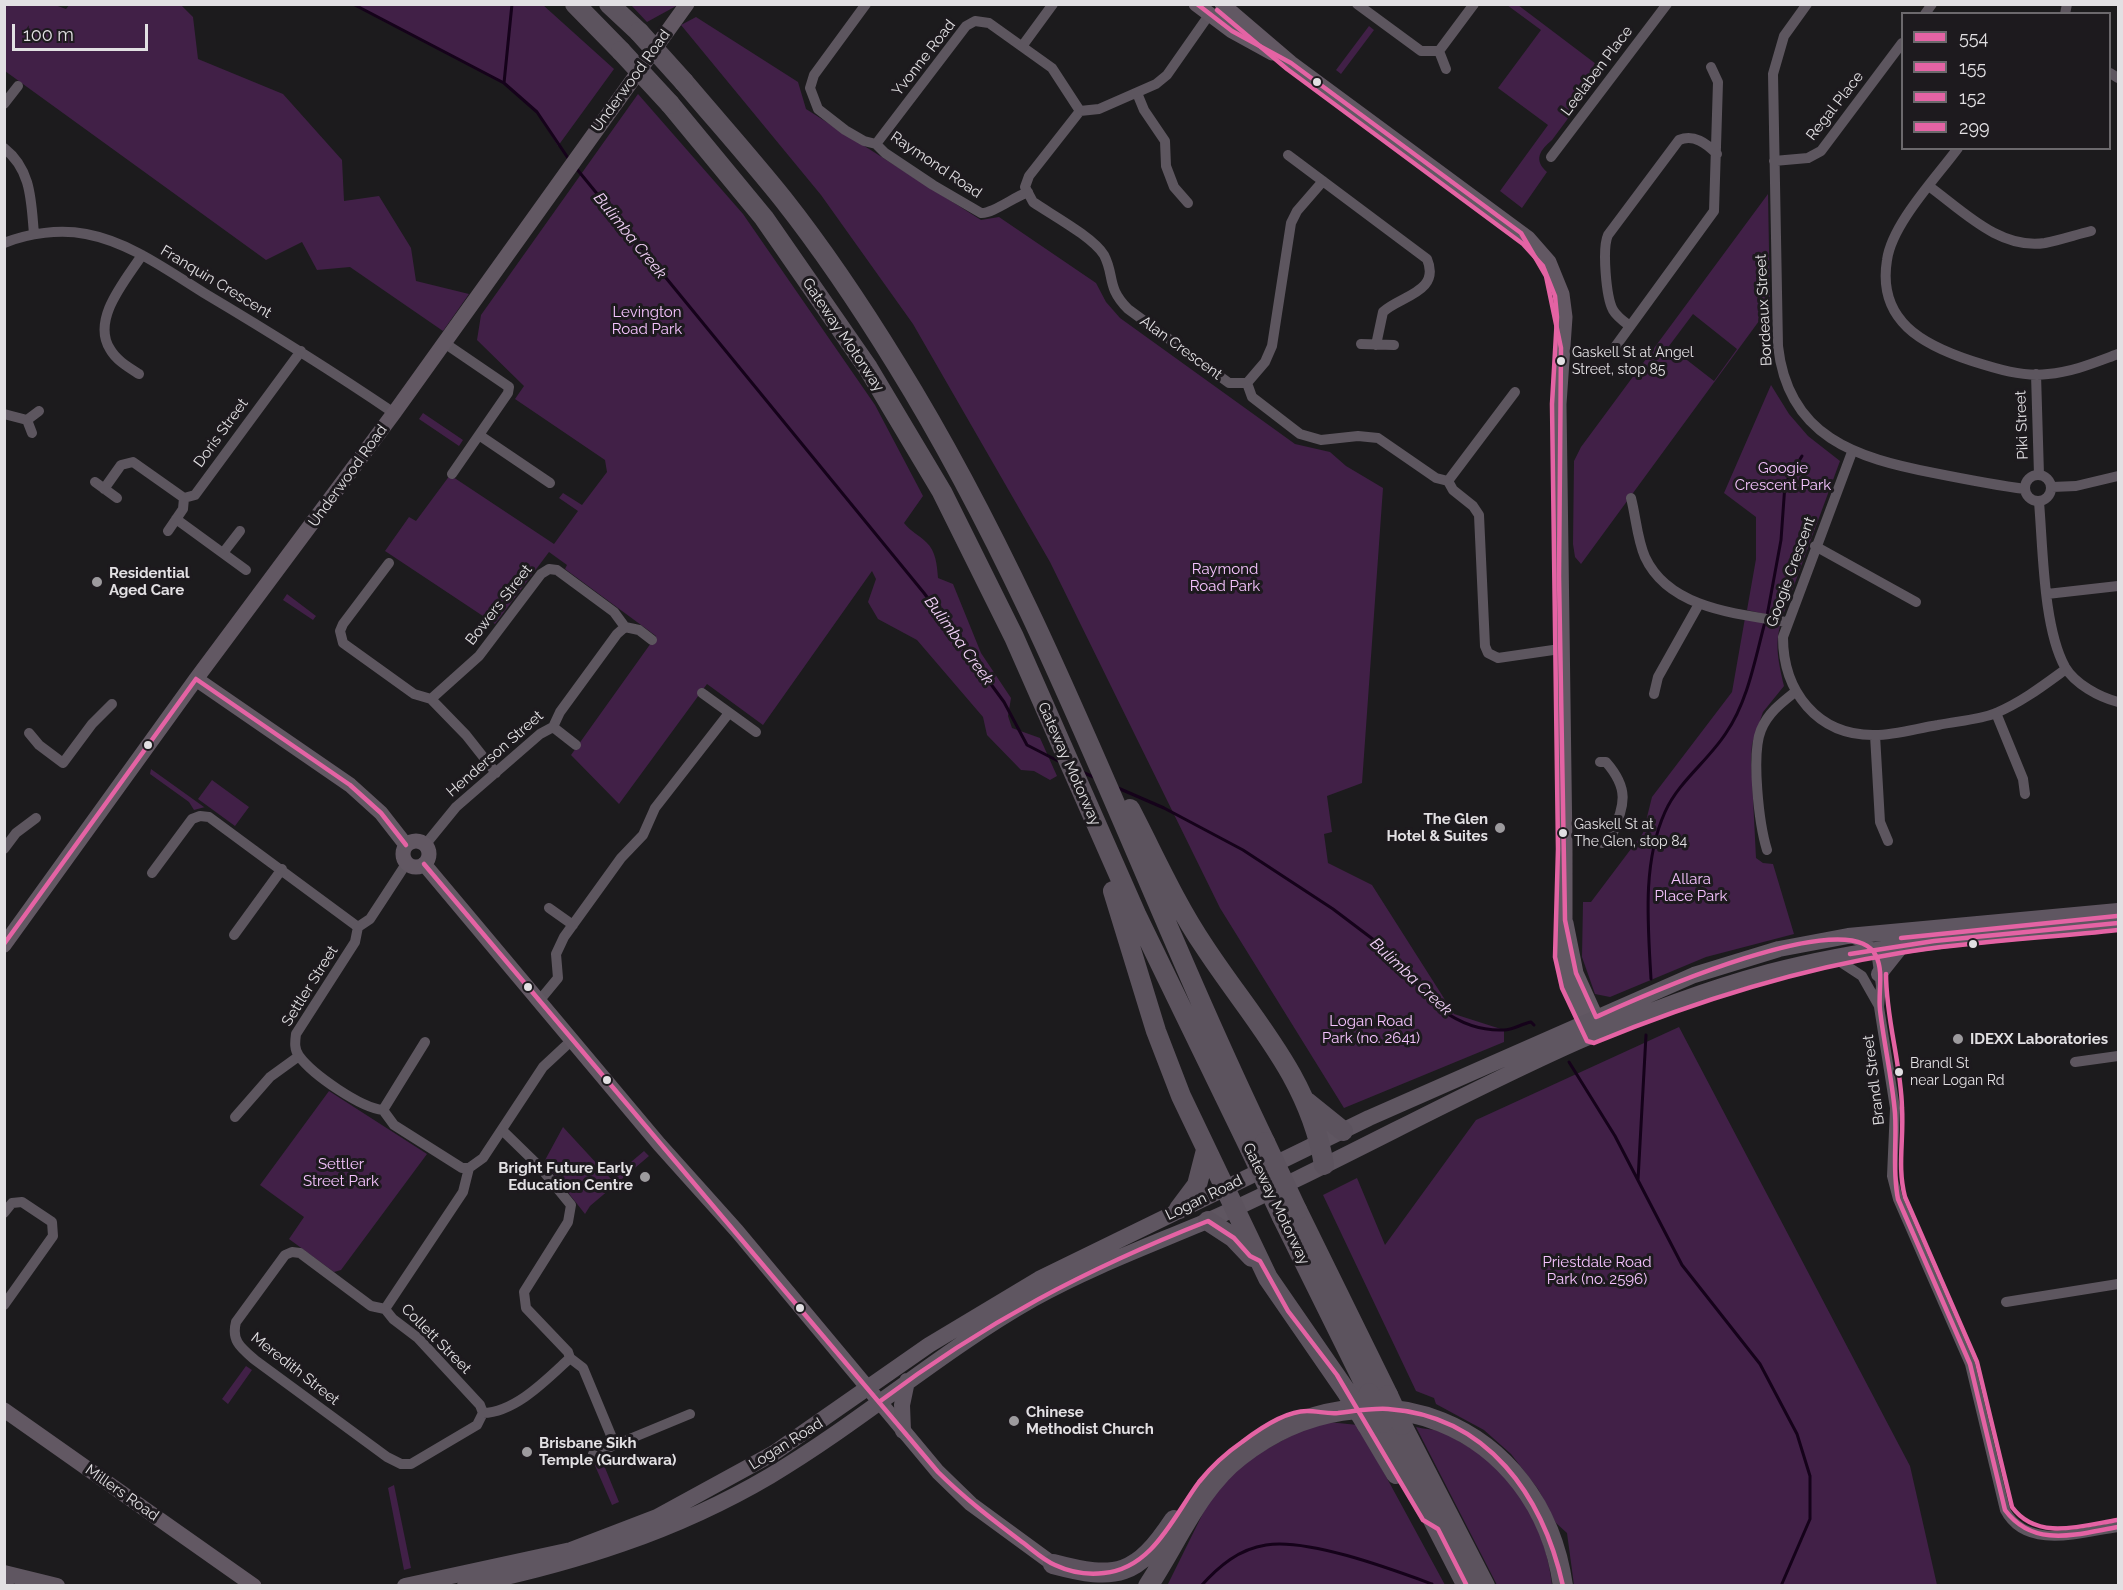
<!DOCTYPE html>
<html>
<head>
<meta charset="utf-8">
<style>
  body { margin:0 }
  #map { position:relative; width:2123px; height:1590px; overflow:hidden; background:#1c1b1d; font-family:Raleway,sans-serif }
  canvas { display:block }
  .frame { position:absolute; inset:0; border:6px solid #e2e0e3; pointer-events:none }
  .legend { position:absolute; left:1901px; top:12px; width:210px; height:138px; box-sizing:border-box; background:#1d1a1e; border:2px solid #6c696d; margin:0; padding:8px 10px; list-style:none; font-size:18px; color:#e2e0e3 }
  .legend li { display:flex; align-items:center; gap:12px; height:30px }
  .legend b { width:30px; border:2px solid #6c696d }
  .scale { position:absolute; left:12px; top:24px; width:136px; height:27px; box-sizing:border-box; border:3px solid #e2e0e3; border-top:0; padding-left:8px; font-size:18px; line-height:21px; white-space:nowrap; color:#e2e0e3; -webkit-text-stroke:4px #1d1a1e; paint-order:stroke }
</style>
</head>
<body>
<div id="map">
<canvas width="2123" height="1590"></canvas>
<div class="frame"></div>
<ul class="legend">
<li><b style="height:8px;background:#e463a4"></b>554</li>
<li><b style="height:8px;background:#e463a4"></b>155</li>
<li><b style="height:8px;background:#e463a4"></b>152</li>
<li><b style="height:8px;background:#e463a4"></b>299</li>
</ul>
<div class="scale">100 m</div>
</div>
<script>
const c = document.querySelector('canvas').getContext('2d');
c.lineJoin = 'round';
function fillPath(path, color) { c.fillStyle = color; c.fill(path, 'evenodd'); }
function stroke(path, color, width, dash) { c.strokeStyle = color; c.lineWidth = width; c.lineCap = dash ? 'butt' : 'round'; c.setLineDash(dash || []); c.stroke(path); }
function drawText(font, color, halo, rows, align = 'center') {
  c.font = font + ' Raleway,sans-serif'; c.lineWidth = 6; c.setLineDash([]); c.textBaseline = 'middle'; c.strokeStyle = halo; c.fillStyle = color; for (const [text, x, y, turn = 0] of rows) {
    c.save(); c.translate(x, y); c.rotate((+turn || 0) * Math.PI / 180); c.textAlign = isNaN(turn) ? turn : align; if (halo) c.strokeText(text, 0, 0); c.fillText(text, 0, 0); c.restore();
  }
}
const green = new Path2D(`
  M70 4 181 5 193 17 198 59 283 94 342 160 344 201 379 196 411 248 416 281 469 294 443 331 350 267 317 270 302 242 266 260 5 71V5H55L66 9Z
  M353 5H543L614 69 558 146 537 112 504 83Z
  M631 5H678L647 22Z
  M1507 5H1518L1604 70 1552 140C1540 150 1533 160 1547 172L1522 208 1500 191 1548 125 1498 88 1541 30Z
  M696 17 798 82 806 109 981 220 999 217 1096 283 1106 302 1120 318 1295 444 1330 452 1346 466 1383 488 1362 783 1327 796 1332 832 1324 834 1328 863 1372 885 1454 1014 1504 1030V1042L1344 1108 1220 908 1050 562 913 324 821 195 681 25Z
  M1369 26 1374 30 1341 74 1336 70Z
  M638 94 743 214 875 405 923 496 904 523C911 532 919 535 926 542 936 551 937 565 938 578L953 584 981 653 1011 698 1008 716 1012 728 1040 738 1057 776 1050 780 1034 771 1021 770 987 735 983 717 917 640 878 619 868 602 876 579 872 571 763 725 707 684 619 804 571 755 656 636 565 569 567 565 549 552 495 624 385 551 409 517 416 521 450 475 554 544 578 511 559 498 563 493 582 505 607 472 605 460 515 399 524 386 477 340 481 315Z
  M1768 194 1770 306 1581 564 1575 557 1573 544 1574 461 1581 447ZM1693 314 1737 349 1714 381 1669 346Z
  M1771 385 1789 414 1808 436 1840 461 1782 618 1747 610 1756 559V517L1724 493Z
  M423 413 463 440 459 446 419 419Z
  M287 594 316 616 313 620 283 600Z
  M1745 618 1781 623C1774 645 1779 664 1784 686L1763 712 1752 744 1751 759 1756 858 1763 863 1773 864 1794 934 1706 957 1610 997 1595 994 1582 957 1583 902H1591L1643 833 1652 797 1732 692Z
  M151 769 204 807H205L194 810 189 802 150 774Z
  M212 780 249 807 235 826 198 799Z
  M1679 1027 1910 1466 1937 1585H1574L1567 1533 1556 1523 1538 1489 1511 1454 1484 1430 1436 1404 1434 1398 1416 1391 1323 1195 1357 1178 1385 1245 1476 1120Z
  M329 1091 427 1154 341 1270 334 1272 289 1239 304 1217 260 1185Z
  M563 1127 611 1179 644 1151 649 1156 590 1206 585 1214 544 1162Z
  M246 1366 252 1370 228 1404 222 1399Z
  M1318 1421 1358 1425 1445 1585 1167 1586 1210 1499 1245 1461Z
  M1416 1427C1424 1429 1431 1429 1439 1431 1446 1432 1454 1438 1460 1442 1513 1469 1546 1527 1552 1585H1497Z
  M601 1458 619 1502 612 1505 593 1461Z
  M394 1485 411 1568 404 1570 388 1488Z`);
const stream = new Path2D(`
  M353 4 504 83 537 112 570 161
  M504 83 512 4
  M576 168 924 593 1004 702 1027 745 1060 762
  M1767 616 1781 540 1785 484 1802 456
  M1082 772 1096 778
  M1118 788 1164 808 1243 850 1333 909 1374 940 1442 1010C1460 1023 1481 1031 1504 1030 1513 1030 1521 1024 1531 1022L1534 1025
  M1651 979C1648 925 1642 863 1665 812 1679 781 1708 761 1726 733 1748 701 1755 659 1765 622
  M1569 1062 1615 1136 1682 1265 1760 1364 1797 1434 1810 1476V1519L1781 1586
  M1638 1180 1646 1035
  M1201 1586C1219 1566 1239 1549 1266 1545 1308 1538 1391 1569 1432 1584`);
const street = new Path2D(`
  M866 4 814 75 810 88 818 109 845 130 864 141 876 144 885 153 933 185 981 213C992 214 1014 197 1028 192
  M1357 4 1421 51H1439
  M1807 4 1784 36 1773 74 1778 346C1788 437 1856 458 1934 473 1964 479 1994 485 2025 489
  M1925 14 1932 4
  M2065 14 2067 4
  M1209 15 1167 75 1156 84 1099 109 1080 111 1029 176 1025 187 1033 202C1052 215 1093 237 1104 255 1115 276 1106 287 1128 309L1229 383H1247L1252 397 1300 434 1321 440 1358 436 1378 438 1436 478 1448 481 1453 490 1473 506 1479 515 1485 646 1488 653 1498 658 1560 649
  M1023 45 1053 4
  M1446 69 1439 51 1474 4
  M2110 73 2118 78
  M1137 93 1144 110 1165 141 1166 166 1174 187 1188 203
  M4 104 18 86
  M876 144 966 26 975 21 989 23 1052 68 1080 111
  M4 148C32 170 31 202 34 234
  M1958 148C1936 178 1892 224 1887 260 1877 321 1923 345 1972 361 1997 369 2022 377 2048 374 2073 372 2096 362 2118 354
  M1288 155 1427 259C1441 292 1400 296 1383 312L1376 345
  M1551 157 1667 4
  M1774 161 1808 158 1821 151 1902 43
  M1930 187C1963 211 2000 250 2045 243 2060 240 2075 235 2091 231
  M4 243C29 233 60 229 86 234 129 242 167 270 204 293 268 331 332 371 394 413
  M1630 326C1623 321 1617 317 1613 310 1606 297 1602 248 1608 235L1679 140C1694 134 1706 143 1717 154
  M443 342 509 387 508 393 452 474
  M1361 344 1394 345
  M1615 347 1714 211 1718 82 1711 67
  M139 374C128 367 116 360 110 349 91 319 126 280 142 255
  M2036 374 2039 475
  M1247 383 1265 362 1272 346 1291 223 1297 211 1323 181
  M4 414 27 420
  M32 433 27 420 39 411
  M479 435 550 483
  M1852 452 1783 637C1783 691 1817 736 1875 735 1896 735 1918 728 1938 725 1957 721 1979 720 1996 713 2022 702 2044 685 2066 669
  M2025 488a13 13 0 1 1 26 0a13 13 0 1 1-26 0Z
  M1448 481 1515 392
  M95 482 117 498
  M2052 487 2076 486 2118 476
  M104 489 121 465 133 462 184 498
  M1631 498C1636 517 1637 539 1645 557 1669 609 1738 614 1787 622
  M2039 502C2043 547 2043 627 2065 667 2075 684 2099 697 2118 702
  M176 519 246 570
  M168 531 183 509 184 498 195 495 301 351
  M1815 546 1916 602
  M223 553 240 531
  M389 563 343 624 340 631 343 643 414 694 431 699 466 735 496 773
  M2047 594 2118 586
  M702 693 756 732
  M1654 694 1658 677 1699 604
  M431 699 479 656 541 574 549 569 557 570 614 612 625 627 639 630 652 640
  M1996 713 2023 779 2025 794
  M553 727 576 745
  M29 733 39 745 63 763 92 724 112 704
  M1875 735 1880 822 1888 841
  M1600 762H1606C1633 793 1622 808 1609 843H1602
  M425 845 456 807 540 734 553 727 560 712 617 634 625 627
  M4 849 16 833 36 818
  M1767 850C1759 824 1751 754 1761 730 1768 713 1781 703 1795 692
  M406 864 370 919 358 927 355 942 296 1034C295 1042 294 1049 299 1056 313 1075 361 1108 383 1110L394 1125 462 1168H469L483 1158 543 1067 572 1040
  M152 873 192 819 200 816 209 817 358 927
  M549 908 573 925
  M234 935 282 869
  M1851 938 1870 946 1877 958 1881 986 1879 1007 1895 1108 1892 1176 1898 1199 1970 1364 2005 1510C2026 1551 2082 1532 2118 1527
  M1833 957 1862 976 1879 1006
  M539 1001 558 978 556 954 564 937 621 858 643 835 655 808 729 713
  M2075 1062 2118 1056
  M383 1110 425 1042
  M235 1117 270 1077 299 1056
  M502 1130 540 1167 571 1205 568 1222 524 1292 526 1308 568 1352 570 1358 583 1368 615 1445 690 1414
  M4 1213 12 1203 22 1202 52 1222 53 1236 4 1305
  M2006 1302 2118 1284
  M385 1309 371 1306 300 1253 292 1252 285 1255 236 1322C231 1341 241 1348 255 1360L387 1457 401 1464H411L477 1425 483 1413 480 1405 418 1338 393 1319 385 1309 463 1192 469 1168
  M483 1413C516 1412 547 1379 570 1358
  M593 1454 615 1445`);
const secondary = new Path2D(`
  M1196 4 1232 31 1272 53
  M1222 4 1291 63 1528 238 1549 262 1562 294 1565 317 1559 404 1565 849V920L1562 957 1569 986 1585 1021
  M196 679 350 785 381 813 406 845
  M403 854a13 13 0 1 1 26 0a13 13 0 1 1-26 0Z
  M424 864 659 1144 737 1231 938 1472 971 1504 1053 1564
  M1566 923 1576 973 1596 1017
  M4 945 196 679 394 413 687 4
  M4 1410 254 1586`);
const primary = new Path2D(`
  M1879 974 1902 945
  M903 1431 902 1405 907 1381
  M4 1573 57 1586
  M4 1585 6 1586
  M405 1586 571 1550 657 1517 774 1453 929 1345 1039 1279 1369 1118 1694 975 1779 949 1848 936 2118 911
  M465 1586C573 1564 675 1532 770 1476 861 1422 941 1351 1033 1299 1089 1268 1148 1246 1207 1221 1237 1208 1267 1193 1297 1179 1451 1104 1603 1017 1769 972 1884 942 2001 935 2118 923`);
const highway = new Path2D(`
  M575 4 621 51
  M609 4 639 32
  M684 82C717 121 751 159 783 199 824 251 862 308 897 365 1048 609 1141 884 1265 1142
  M670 104 764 218 868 368 942 492 1014 637 1136 914 1250 1149
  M1130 809C1154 855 1175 903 1204 946 1251 1018 1309 1076 1324 1165
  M1113 891 1156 1031 1181 1096 1268 1278 1348 1394
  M1307 1102 1343 1131
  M1179 1209 1197 1185 1206 1150
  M1297 1210 1388 1395
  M1282 1217 1369 1393
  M1208 1221 1234 1238 1252 1257
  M1383 1423 1467 1586
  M1367 1425 1396 1474
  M1402 1425 1485 1586
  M1053 1564C1117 1581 1137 1576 1174 1520
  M1148 1586C1177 1543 1198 1488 1240 1456 1369 1355 1540 1423 1563 1586`);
const highwayBridge = new Path2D(`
  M639 32 684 82
  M621 51 670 104
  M1265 1142 1297 1210
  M1250 1149 1282 1217
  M1369 1393 1383 1423
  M1348 1394 1367 1425
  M1388 1395 1402 1425`);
const bus1 = new Path2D(`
  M196 679 350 785 381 813 406 845
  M424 864 938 1472C964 1498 993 1520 1022 1542 1033 1550 1043 1560 1055 1565 1070 1572 1088 1575 1104 1573 1153 1568 1173 1517 1199 1482 1211 1467 1226 1453 1242 1442 1259 1429 1285 1411 1307 1411 1318 1411 1327 1414 1338 1413 1355 1411 1372 1408 1388 1409 1488 1416 1543 1496 1563 1586
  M4 944 196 679
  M879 1402C984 1323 1086 1269 1208 1221L1234 1238 1250 1256 1260 1261 1288 1311 1337 1375 1423 1520 1438 1529 1467 1586`);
const bus2 = new Path2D(`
  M1197 4 1232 31 1291 63 1521 233 1546 276 1561 348 1559 576 1565 920 1576 973 1596 1017C1636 999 1852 901 1876 956 1884 972 1878 992 1880 1010 1884 1044 1892 1078 1895 1113 1897 1142 1892 1170 1898 1199L1970 1364 2005 1510C2034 1549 2077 1534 2118 1527
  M1850 954 1934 941 2118 923`);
const bus3 = new Path2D(`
  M1217 10 1287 69 1523 244 1543 266 1555 296 1557 317 1552 404 1558 849 1555 957 1562 988 1587 1041 1594 1043C1693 1002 1794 970 1900 953 1972 941 2046 938 2118 930`);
const bus4 = new Path2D(`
  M1901 938 2117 916
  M1886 974C1886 1020 1901 1063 1902 1108 1904 1139 1897 1167 1905 1197L1977 1362 2012 1507C2037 1541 2081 1526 2117 1520`);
const markers = [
  [1317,82,5,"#e2e0e3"],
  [1561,361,5,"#e2e0e3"],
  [97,582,6,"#9d9b9e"],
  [148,745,5,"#e2e0e3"],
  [1500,828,6,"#9d9b9e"],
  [1563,833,5,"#e2e0e3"],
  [1973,944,5,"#e2e0e3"],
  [528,987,5,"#e2e0e3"],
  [1958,1039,6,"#9d9b9e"],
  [1899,1072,5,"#e2e0e3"],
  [607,1080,5,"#e2e0e3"],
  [645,1177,6,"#9d9b9e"],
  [800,1308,5,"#e2e0e3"],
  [1014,1421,6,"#9d9b9e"],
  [527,1452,6,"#9d9b9e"]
];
const busNames = [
  ["Gaskell St at Angel",1572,353],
  ["Street, stop 85",1572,370],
  ["Gaskell St at",1574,825],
  ["The Glen, stop 84",1574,842],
  ["Brandl St",1910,1064],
  ["near Logan Rd",1910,1081]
];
const streetNames = [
  ["Yvonne Road",924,58,-52],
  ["Leelaben Place",1597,71,-53],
  ["Underwood Road",631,81,-54],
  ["Regal Place",1835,106,-52],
  ["Raymond Road",936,165,34],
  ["Franquin Crescent",216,282,31],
  ["Bordeaux Street",1764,310,-93],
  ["Gateway Motorway",843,335,56],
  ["Alan Crescent",1181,348,36],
  ["Piki Street",2022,425,-92],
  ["Doris Street",221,433,-54],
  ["Underwood Road",348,476,-54],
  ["Googie Crescent",1791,572,-70],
  ["Bowers Street",499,605,-52],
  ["Henderson Street",495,754,-41],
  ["Gateway Motorway",1069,764,66],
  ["Settler Street",310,986,-58],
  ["Brandl Street",1874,1080,-97],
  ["Logan Road",1204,1198,-26],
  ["Gateway Motorway",1276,1204,64],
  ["Collett Street",436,1339,45],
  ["Meredith Street",295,1369,38],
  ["Logan Road",786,1444,-32],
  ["Millers Road",122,1493,35]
];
const parkNames = [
  ["Levington",647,312],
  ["Road Park",647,329],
  ["Googie",1783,468],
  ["Crescent Park",1783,485],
  ["Raymond",1225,569],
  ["Road Park",1225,586],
  ["Allara",1691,879],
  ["Place Park",1691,896],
  ["Logan Road",1371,1021],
  ["Park (no. 2641)",1371,1038],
  ["Settler",341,1164],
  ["Street Park",341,1181],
  ["Priestdale Road",1597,1262],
  ["Park (no. 2596)",1597,1279]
];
const poiNames = [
  ["Residential",109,573],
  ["Aged Care",109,590],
  ["The Glen",1488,819,"right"],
  ["Hotel & Suites",1488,836,"right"],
  ["IDEXX Laboratories",1970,1039],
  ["Bright Future Early",633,1168,"right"],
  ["Education Centre",633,1185,"right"],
  ["Chinese",1026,1412],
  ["Methodist Church",1026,1429],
  ["Brisbane Sikh",539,1443],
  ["Temple (Gurdwara)",539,1460]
];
const waterNames = [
  ["Bulimba Creek",630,236,51],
  ["Bulimba Creek",959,641,54],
  ["Bulimba Creek",1411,977,43]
];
fillPath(green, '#412047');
stroke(stream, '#15021a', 3);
stroke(street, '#5d565f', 10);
stroke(secondary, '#625863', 15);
stroke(primary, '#5f5661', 16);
stroke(highway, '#5c535e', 20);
stroke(highwayBridge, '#5c535e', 20);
stroke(bus1, '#e463a4', 4.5);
stroke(bus2, '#e463a4', 4.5);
stroke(bus3, '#e463a4', 4.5);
stroke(bus4, '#e463a4', 4.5);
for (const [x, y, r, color] of markers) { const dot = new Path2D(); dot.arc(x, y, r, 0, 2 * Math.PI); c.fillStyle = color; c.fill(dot); stroke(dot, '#1d1a1e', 2); }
drawText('14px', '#e2e0e3', '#1d1a1e', busNames, 'left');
drawText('15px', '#e2e0e3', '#1d1a1e', streetNames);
drawText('15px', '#f5c3fe', '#1d1a1e', parkNames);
drawText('bold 15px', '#e2e0e3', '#1d1a1e', poiNames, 'left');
drawText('italic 16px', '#f3d2f9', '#1d1a1e', waterNames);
</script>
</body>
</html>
